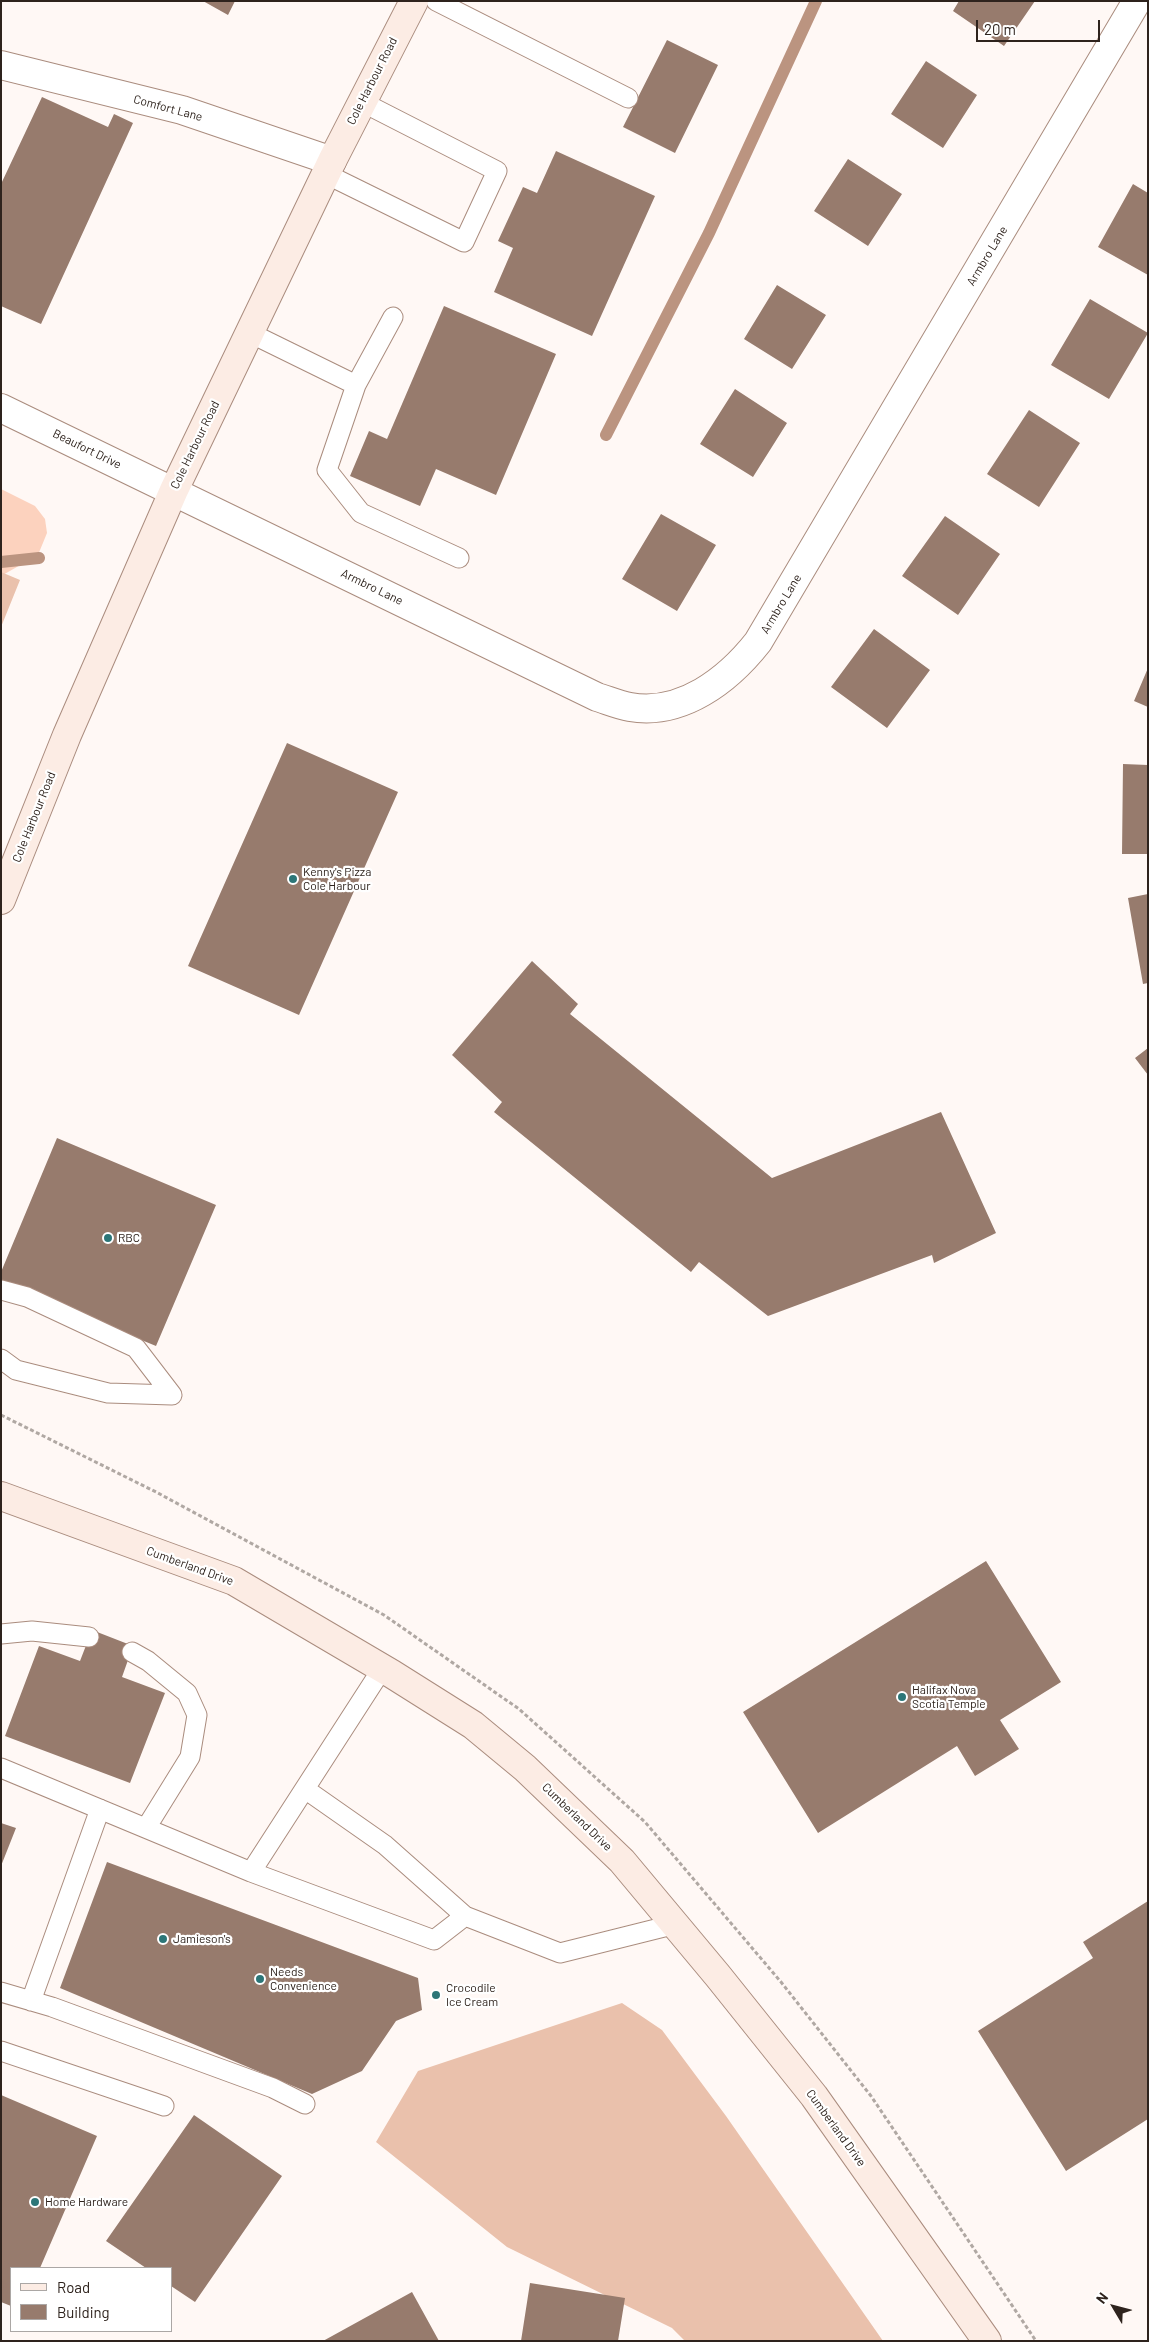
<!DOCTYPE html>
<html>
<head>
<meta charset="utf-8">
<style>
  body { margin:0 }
  #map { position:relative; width:1149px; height:2342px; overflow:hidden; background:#fff8f5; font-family:Barlow,sans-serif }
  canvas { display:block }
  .frame { position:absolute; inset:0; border:2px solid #2e231d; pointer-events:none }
  .legend { position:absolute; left:10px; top:2267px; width:162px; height:65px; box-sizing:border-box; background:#fff; border:1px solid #aba7a5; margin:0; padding:6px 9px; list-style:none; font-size:15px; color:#2e231d }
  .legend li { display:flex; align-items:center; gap:10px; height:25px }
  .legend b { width:25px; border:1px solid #aba7a5 }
  .north { position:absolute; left:1089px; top:2282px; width:50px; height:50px; -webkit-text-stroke:4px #fff; paint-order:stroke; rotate:307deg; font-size:14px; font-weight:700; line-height:20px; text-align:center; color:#2e231d }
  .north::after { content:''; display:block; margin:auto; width:18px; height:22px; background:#2e231d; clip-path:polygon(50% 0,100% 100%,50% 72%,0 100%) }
  .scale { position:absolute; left:976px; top:20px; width:124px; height:22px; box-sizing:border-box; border:2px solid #2e231d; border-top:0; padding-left:6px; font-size:15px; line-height:18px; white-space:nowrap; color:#2e231d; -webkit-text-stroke:4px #fff; paint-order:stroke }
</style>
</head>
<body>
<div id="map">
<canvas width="1149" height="2342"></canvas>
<div class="frame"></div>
<ul class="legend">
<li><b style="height:6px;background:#fcece4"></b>Road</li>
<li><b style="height:14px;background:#977b6d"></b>Building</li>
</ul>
<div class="north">N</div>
<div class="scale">20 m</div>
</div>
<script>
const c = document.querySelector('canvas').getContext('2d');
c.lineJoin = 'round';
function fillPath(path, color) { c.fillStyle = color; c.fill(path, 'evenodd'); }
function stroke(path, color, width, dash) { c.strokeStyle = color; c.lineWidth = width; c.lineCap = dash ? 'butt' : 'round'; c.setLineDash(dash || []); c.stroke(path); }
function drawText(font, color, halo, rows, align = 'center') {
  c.font = font + ' Barlow,sans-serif'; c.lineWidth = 4.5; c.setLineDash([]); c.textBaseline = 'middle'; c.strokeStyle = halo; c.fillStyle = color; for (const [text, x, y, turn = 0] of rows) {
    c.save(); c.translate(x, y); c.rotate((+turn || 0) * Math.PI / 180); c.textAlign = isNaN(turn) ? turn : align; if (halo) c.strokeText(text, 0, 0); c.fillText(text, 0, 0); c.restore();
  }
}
const green = new Path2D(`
  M1 489 35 506 45 519 47 533 38 555 1 576Z`);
const forest = new Path2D(`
  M1 572 20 580 1 627Z
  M622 2003 662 2030 726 2116 883 2341H685L672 2328 507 2247 376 2142 418 2071Z`);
const stream = new Path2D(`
  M606 435 709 233 816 1
  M1 562 39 558`);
const building = new Path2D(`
  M203 1H235L228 15Z
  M959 1H1035L1004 46 953 11Z
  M667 40 718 65 675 153 623 127Z
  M926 61 977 95 943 148 891 114Z
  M42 97 108 127 114 114 133 123 41 324 1 306V184Z
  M556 151 655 196 592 336 494 292 513 248 498 241 523 187 537 193Z
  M848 159 902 194 868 246 814 211Z
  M1133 184 1148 193V275L1098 247Z
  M777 285 826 315 792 369 744 339Z
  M1090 299 1148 333 1109 399 1051 365Z
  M444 306 556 354 496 495 436 469 420 506 350 476 369 431 387 439Z
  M735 389 787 423 753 477 700 444Z
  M1029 410 1080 443 1039 507 987 474Z
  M661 514 716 545 677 611 622 579Z
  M945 516 1000 554 958 615 902 576Z
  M874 629 930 670 887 728 831 687Z
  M1148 668V707L1134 701Z
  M287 743 398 792 299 1015 188 966Z
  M1123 764 1148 765V854H1122Z
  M1148 894V983L1143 984 1128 898Z
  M532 961 578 1004 570 1014 772 1178 941 1112 996 1233 934 1263 932 1255 768 1316 699 1262 691 1272 494 1112 502 1102 452 1055Z
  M1148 1048V1075L1135 1058Z
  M57 1138 216 1205 156 1346 1 1282V1272Z
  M986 1561 1061 1682 1000 1720 1019 1749 975 1776 957 1746 818 1833 743 1712Z
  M92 1630 133 1646 122 1677 165 1693 130 1783 5 1736 39 1646 80 1661Z
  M1 1823 16 1828 1 1866Z
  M107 1862 418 1978 422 2010 396 2021 362 2071 312 2094 60 1988Z
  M1148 1901V2119L1066 2171 978 2031 1093 1958 1083 1942Z
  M1 2095 97 2136 40 2268H11V2306L1 2302Z
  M194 2115 282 2176 195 2302 171 2286V2268H146L106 2241Z
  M530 2283 625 2298 618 2341H521Z
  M412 2292 439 2341H323Z`);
const path = new Path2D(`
  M1 1415 156 1492 384 1615 519 1709 645 1822 781 1982 871 2096 1036 2341`);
const lane = new Path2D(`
  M436 1 628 98
  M326 174 464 242 497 171 362 102
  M250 333 356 385 393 317
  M356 385 327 470 361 513 459 558
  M1 1290 27 1297 136 1348 172 1395
  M1 1359 16 1370 108 1393 172 1395
  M1 1634 32 1631 89 1637
  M132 1652 148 1661 187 1693 197 1715 190 1757 146 1828
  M1 1768 251 1872 382 1669
  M305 1789 385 1845 465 1916
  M251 1872 434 1940 465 1916 560 1953 676 1924
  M1 1992 52 2007 273 2088 305 2104
  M31 2001 100 1809
  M1 2051 164 2106`);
const street = new Path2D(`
  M1 65 182 110 332 161
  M1 408 597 697C607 700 619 705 630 707 682 716 728 680 758 642L1137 1`);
const secondary = new Path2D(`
  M1 900 67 735 174 490 332 161 414 1
  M1 1496 234 1581 392 1674 473 1725 525 1768 622 1861 718 1976 814 2096 987 2341`);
const markers = [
  [293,879,5,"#2c7678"],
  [108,1238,5,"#2c7678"],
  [902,1697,5,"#2c7678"],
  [163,1939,5,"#2c7678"],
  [260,1979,5,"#2c7678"],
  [436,1995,5,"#2c7678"],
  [35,2202,5,"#2c7678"]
];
const streetNames = [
  ["Cole Harbour Road",372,81,-63],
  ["Comfort Lane",168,108,15],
  ["Armbro Lane",987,256,-59],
  ["Cole Harbour Road",195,445,-64],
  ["Beaufort Drive",87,449,26],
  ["Armbro Lane",372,587,26],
  ["Armbro Lane",781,604,-59],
  ["Cole Harbour Road",34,817,-68],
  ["Cumberland Drive",190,1566,20],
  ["Cumberland Drive",577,1817,44],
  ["Cumberland Drive",836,2128,54]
];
const poiNames = [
  ["Kenny's Pizza",303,872],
  ["Cole Harbour",303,886],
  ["RBC",118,1238],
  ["Halifax Nova",912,1690],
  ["Scotia Temple",912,1704],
  ["Jamieson's",173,1939],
  ["Needs",270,1972],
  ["Convenience",270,1986],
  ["Crocodile",446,1988],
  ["Ice Cream",446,2002],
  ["Home Hardware",45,2202]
];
fillPath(green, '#fcd2be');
fillPath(forest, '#eac1ac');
stroke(stream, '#bb9480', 12);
fillPath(building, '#977b6d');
stroke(lane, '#aa8c7e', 21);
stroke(street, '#aa8c7e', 30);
stroke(secondary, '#aa8c7e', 30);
stroke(path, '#b0a8a3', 3, [4, 2.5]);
stroke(lane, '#fff', 19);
stroke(street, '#fff', 28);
stroke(secondary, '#fcece4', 28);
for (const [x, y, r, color] of markers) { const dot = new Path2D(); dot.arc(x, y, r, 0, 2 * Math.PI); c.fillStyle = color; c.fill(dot); stroke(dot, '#fff', 2); }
drawText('12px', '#2e231d', '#fff', streetNames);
drawText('12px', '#2e231d', '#fff', poiNames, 'left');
</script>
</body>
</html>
